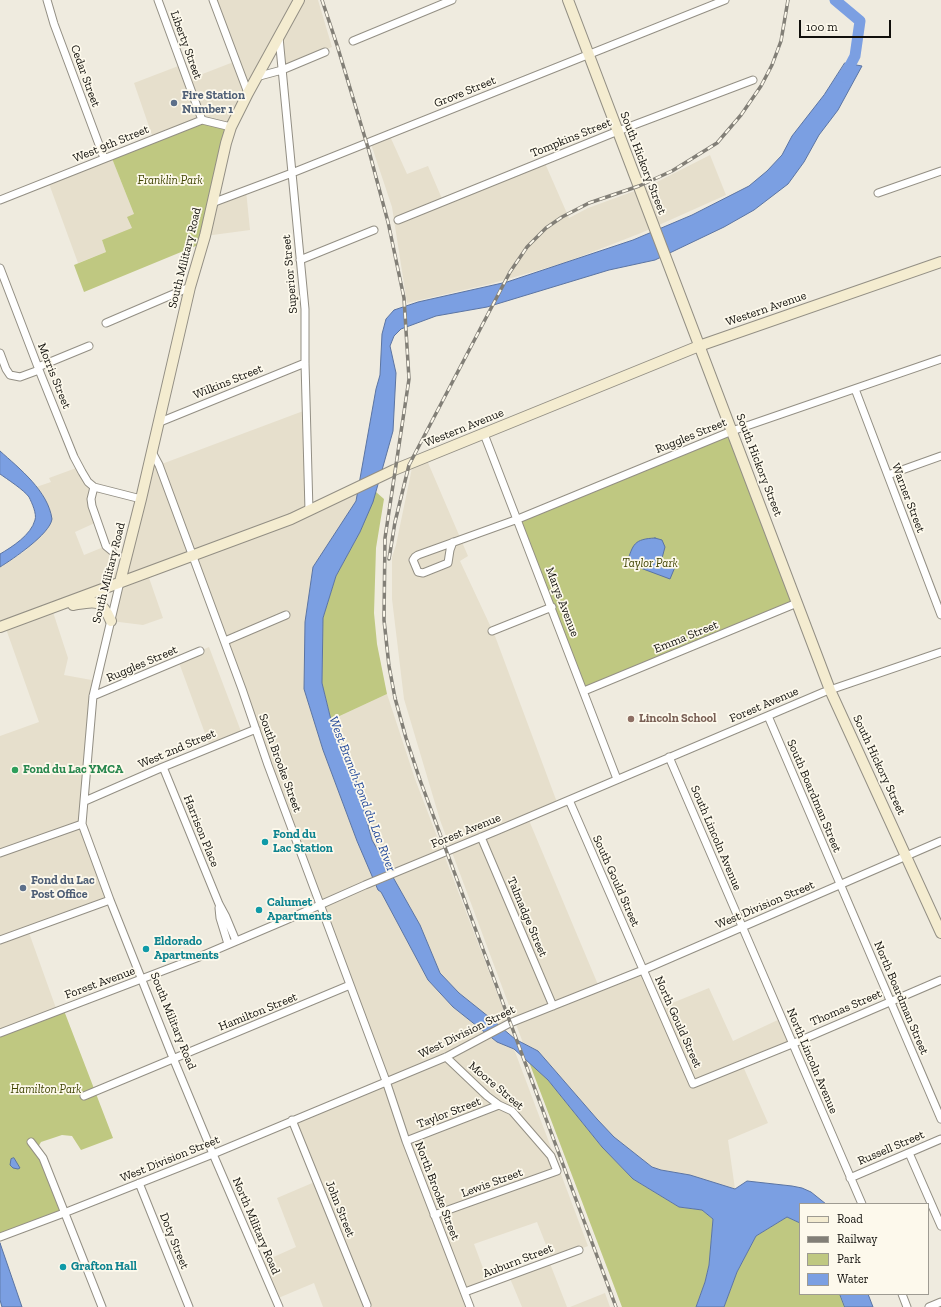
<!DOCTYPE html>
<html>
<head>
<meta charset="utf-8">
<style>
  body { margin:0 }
  #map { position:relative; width:941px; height:1307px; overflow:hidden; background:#efebdf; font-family:"Zilla Slab",serif }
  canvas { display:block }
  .legend { position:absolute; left:799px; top:1203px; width:130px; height:92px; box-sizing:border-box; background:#fdf9ec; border:1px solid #9e9b92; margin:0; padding:5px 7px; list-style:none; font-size:12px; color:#100f0b }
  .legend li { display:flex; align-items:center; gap:8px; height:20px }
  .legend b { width:20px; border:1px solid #9e9b92 }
  .scale { position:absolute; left:799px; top:20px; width:92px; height:18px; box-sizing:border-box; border:2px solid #100f0b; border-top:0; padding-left:5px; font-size:12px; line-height:14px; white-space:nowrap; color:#100f0b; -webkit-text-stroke:3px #fdf9ec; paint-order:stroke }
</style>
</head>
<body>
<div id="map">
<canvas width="941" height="1307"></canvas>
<ul class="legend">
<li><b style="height:5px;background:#f4ecd0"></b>Road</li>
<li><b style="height:5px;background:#827f77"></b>Railway</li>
<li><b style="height:11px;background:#bfc881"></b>Park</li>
<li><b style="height:11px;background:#7b9fe2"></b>Water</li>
</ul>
<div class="scale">100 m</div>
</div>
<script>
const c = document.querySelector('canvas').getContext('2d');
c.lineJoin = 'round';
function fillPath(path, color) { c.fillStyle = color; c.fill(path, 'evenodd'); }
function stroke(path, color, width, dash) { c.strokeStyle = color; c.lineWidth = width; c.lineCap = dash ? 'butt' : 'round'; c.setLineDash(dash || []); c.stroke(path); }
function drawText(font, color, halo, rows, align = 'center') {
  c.font = font + ' "Zilla Slab",serif'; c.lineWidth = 3.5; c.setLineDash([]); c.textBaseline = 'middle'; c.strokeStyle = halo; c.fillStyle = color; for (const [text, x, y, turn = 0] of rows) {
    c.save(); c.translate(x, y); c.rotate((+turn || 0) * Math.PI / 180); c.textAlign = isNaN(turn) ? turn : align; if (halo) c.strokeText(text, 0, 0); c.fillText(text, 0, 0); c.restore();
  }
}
const built = new Path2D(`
  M213 0H318L332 47 281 67 279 37 231 127 153 138 134 83 181 65 187 80 236 61Z
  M389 134 407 174 428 166 443 201 544 161 569 218 588 208 651 185 710 155 726 195 641 233 564 263 490 284 407 303 392 207 370 141Z
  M111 156 134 214 132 229 102 240 106 252 78 263 48 181Z
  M246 190 250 230 205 236 212 203Z
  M306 410 309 510 359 486 356 501 313 567 305 621 304 689 323 750 357 841 378 890 381 892 428 980 453 1007 497 1042 514 1049 588 1246 552 1260 537 1222 474 1244 489 1284 465 1292 470 1307H323L314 1283 276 1299 260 1263 296 1247 277 1198 317 1181 292 1120 386 1081 192 556 147 572 163 618 143 625 111 621 119 582 52 609 68 658 64 675 97 681 82 824 110 900 28 930 57 1011 0 1033V736L39 722 5 626 0 627V567L25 551 49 526 45 499 36 487 51 482 49 478 79 467 94 487 91 499 97 522 75 532 84 555 106 546 119 581 152 452 159 465Z
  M426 458 468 556 460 561 495 636 558 805 528 818 599 987 643 970 660 1008 709 988 733 1041 782 1018 792 1044 742 1064 768 1123 728 1140 735 1189 690 1175 661 1170 652 1167 614 1137 597 1119 538 1051 523 1043 440 820 404 699 392 599V557L396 545 413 463Z
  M209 647 242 734 210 747 178 660Z
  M387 694 415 779 509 1024 502 1027 459 993 440 973 420 925 372 840 356 780 331 720Z
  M549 1261 567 1307H522L509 1276Z
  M605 1293 610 1307H570Z`);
const green = new Path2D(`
  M202 120 231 127 203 243 84 292 74 265 106 252 102 240 132 228 127 217 134 214 111 156Z
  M732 431 797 603 584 691 518 519Z
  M376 492 384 499 376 548 374 613 377 644 387 694 331 720 322 683 323 618 336 576 360 532Z
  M63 1008 113 1138 81 1150 72 1136 62 1135 41 1142 37 1149 64 1213 0 1237V1033Z
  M529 1062 548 1080 602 1147 633 1179 679 1207 702 1210 713 1219 709 1265 705 1282 696 1307H622Z
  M787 1217 800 1223V1294H840L845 1307H724L737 1272 756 1236Z`);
const water = new Path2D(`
  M845 63 862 66 838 110 819 135 804 162 788 184 754 210 724 227 655 260 609 270 487 307 436 316 401 329 394 336 390 346 396 373 393 431 373 502 360 532 336 576 323 618 322 683 331 720 356 780 372 840 420 925 440 973 459 993 489 1017 515 1039 538 1051 597 1119 614 1137 652 1167 661 1170 690 1175 735 1189 747 1181 792 1186 802 1188 811 1192 826 1204H800V1223L787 1217 756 1236 737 1272 724 1307H696L705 1282 709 1265 713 1219 702 1210 679 1207 633 1179 602 1147 548 1080 514 1049 497 1042 453 1007 428 980 381 892 378 890 357 841 323 750 304 689 305 622 313 567 356 501 376 389 380 375 382 334 386 319 394 310 418 302 507 282 633 240 692 215 749 186 767 171 782 155 792 136 824 95Z
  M0 451C20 469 48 491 52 519 50 534 13 559 0 567V554C12 547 31 535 35 520 37 514 32 503 29 497 24 490 7 479 0 474Z
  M655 538 662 540 665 547 661 562 675 567 670 579 627 563C633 544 634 539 655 538Z
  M14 1158 20 1168 18 1169 13 1168 10 1165 11 1159Z
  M0 1243 22 1307H2L0 1300Z
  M840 1294H868L873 1307H845Z`);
const river = new Path2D(`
  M835 0 860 21 855 56 844 77`);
const street = new Path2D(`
  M47 0 54 24 104 158
  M158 0 202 120
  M213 0 248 93
  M279 37 305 309V363L309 511
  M353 41 452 0
  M256 77 282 70 325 52
  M878 193 941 171
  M0 200 202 120 231 127
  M212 203 292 173 725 0
  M398 220 618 131 753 80
  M300 260 374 230
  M0 268 41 375 74 457 82 472 88 482 94 487 141 499
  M106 323 190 287
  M0 353 6 369 10 375 20 377 39 370
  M38 367 89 346
  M855 389 941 615
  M160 422 305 363
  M484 434 617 779
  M152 452 159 465 242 689 268 765 386 1081 406 1141 470 1307
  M888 475 941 456
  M94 487 91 499 92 506 106 546 112 551
  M453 542 450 550 448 563 423 573 418 572 413 560 415 557 418 555 518 519 732 431 941 359
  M120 582 93 696 82 824 110 900 171 1053 213 1154 279 1307
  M492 631 552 607
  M225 641 286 615
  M584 691 797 603
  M93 696 200 651
  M768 716 941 1119
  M669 757 862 1204
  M163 767 219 904 226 917 236 941
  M569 800 693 1084 792 1044 941 980
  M85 801 163 767 256 729
  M481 837 553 1006
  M0 853 82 824
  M219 908 220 918 228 944
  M0 940 110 900
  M0 1033 199 957 286 920 365 885 496 831 824 692 941 652
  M84 1096 350 985
  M292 1120 367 1305
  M406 1141 499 1105
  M31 1142 43 1158 102 1307
  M909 1153 941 1226
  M850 1178 941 1139
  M139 1183 189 1307
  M434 1215 557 1171 551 1156 512 1111 499 1105 487 1096 446 1057
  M0 1237 64 1213 213 1154 446 1057 510 1023 643 970 941 841
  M465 1292 579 1250
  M902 1294 907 1307
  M929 1307 941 1302`);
const secondary = new Path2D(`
  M568 0 830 690 941 933
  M120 582 141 499 190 287 205 236 226 143 231 127 248 93 299 0
  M73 605C95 601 101 598 111 621
  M0 627 291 519 394 470 699 346 941 262`);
const rail = new Path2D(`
  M322 0 337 45 369 151 388 222 404 298 409 379 385 538 384 620 389 666 395 698 406 738 420 780 616 1307
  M389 559 395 522 409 465 510 272 527 247 546 228 562 217 589 203 639 186 672 171 717 143 741 115 761 86 772 65 781 41 788 0`);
const markers = [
  [174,103,4,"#5c6f8a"],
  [631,719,4,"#8d6e63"],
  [15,770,4,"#2e9e5b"],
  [265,842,4,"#0f9aa8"],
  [23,888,4,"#5c6f8a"],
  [259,910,4,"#0f9aa8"],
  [146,949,4,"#0f9aa8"],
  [63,1267,4,"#0f9aa8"]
];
const streetNames = [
  ["Liberty Street",186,45,70],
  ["Cedar Street",85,76,70],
  ["Grove Street",465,92,-22],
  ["Tompkins Street",571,138,-22],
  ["West 9th Street",111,144,-22],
  ["South Hickory Street",643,163,69],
  ["South Military Road",185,258,-76],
  ["Superior Street",290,274,-95],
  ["Western Avenue",766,309,-19],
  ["Morris Street",54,376,68],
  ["Wilkins Street",228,382,-22],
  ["Western Avenue",464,428,-22],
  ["Ruggles Street",691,436,-22],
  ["South Hickory Street",759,465,69],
  ["Warner Street",908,498,69],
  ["South Military Road",109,573,-76],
  ["Marys Avenue",562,602,69],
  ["Emma Street",686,637,-22],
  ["Ruggles Street",142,664,-23],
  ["Forest Avenue",764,705,-23],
  ["West 2nd Street",177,749,-23],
  ["South Brooke Street",280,763,70],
  ["South Hickory Street",879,765,65],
  ["South Boardman Street",814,796,67],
  ["Harrison Place",201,831,68],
  ["Forest Avenue",466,831,-22],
  ["South Lincoln Avenue",716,838,67],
  ["South Gould Street",616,881,66],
  ["West Division Street",765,905,-23],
  ["Talmadge Street",527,917,67],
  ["Forest Avenue",100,983,-20],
  ["North Boardman Street",901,998,67],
  ["Thomas Street",846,1008,-23],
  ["Hamilton Street",258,1012,-22],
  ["South Military Road",173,1021,68],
  ["North Gould Street",678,1022,66],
  ["West Division Street",467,1032,-26],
  ["North Lincoln Avenue",812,1061,67],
  ["Moore Street",496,1086,40],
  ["Taylor Street",449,1113,-21],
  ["Russell Street",891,1148,-23],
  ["West Division Street",170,1159,-22],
  ["Lewis Street",492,1183,-20],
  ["North Brooke Street",437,1191,69],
  ["John Street",340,1209,68],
  ["North Military Road",256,1226,67],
  ["Doty Street",174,1241,68],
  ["Auburn Street",518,1261,-21]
];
const serviceNames = [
  ["Fire Station",182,96],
  ["Number 1",182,110],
  ["Fond du Lac",31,881],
  ["Post Office",31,895]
];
const parkNames = [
  ["Franklin Park",170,181],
  ["Taylor Park",650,564],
  ["Hamilton Park",46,1090]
];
const educationNames = [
  ["Lincoln School",639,719]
];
const leisureNames = [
  ["Fond du Lac YMCA",23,770]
];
const cultureNames = [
  ["Fond du",273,835],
  ["Lac Station",273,849],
  ["Calumet",267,903],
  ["Apartments",267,917],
  ["Eldorado",154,942],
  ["Apartments",154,956],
  ["Grafton Hall",71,1267]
];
const waterNames = [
  ["West Branch Fond du Lac River",362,794,69]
];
fillPath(built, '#e6dfcc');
fillPath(green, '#bfc881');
fillPath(water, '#7b9fe2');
stroke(water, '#5b74a2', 1);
stroke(river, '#7b9fe2', 11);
stroke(street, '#938f84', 9);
stroke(secondary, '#938f84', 12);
stroke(street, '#fff', 7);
stroke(secondary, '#f4ecd0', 10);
stroke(rail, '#827f77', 3.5);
stroke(rail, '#fdf9ec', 2, [6]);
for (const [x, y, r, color] of markers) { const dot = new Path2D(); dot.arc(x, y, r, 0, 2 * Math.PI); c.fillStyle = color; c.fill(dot); stroke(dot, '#fdf9ec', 1.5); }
drawText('12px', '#100f0b', '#fdf9ec', streetNames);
drawText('bold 12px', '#4e5e75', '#fdf9ec', serviceNames, 'left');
drawText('italic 12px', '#3e4301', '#fdf9ec', parkNames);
drawText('bold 12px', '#785e54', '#fdf9ec', educationNames, 'left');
drawText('bold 12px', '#27864d', '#fdf9ec', leisureNames, 'left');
drawText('bold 12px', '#0d838f', '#fdf9ec', cultureNames, 'left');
drawText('italic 13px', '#254b9b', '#fdf9ec', waterNames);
</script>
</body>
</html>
